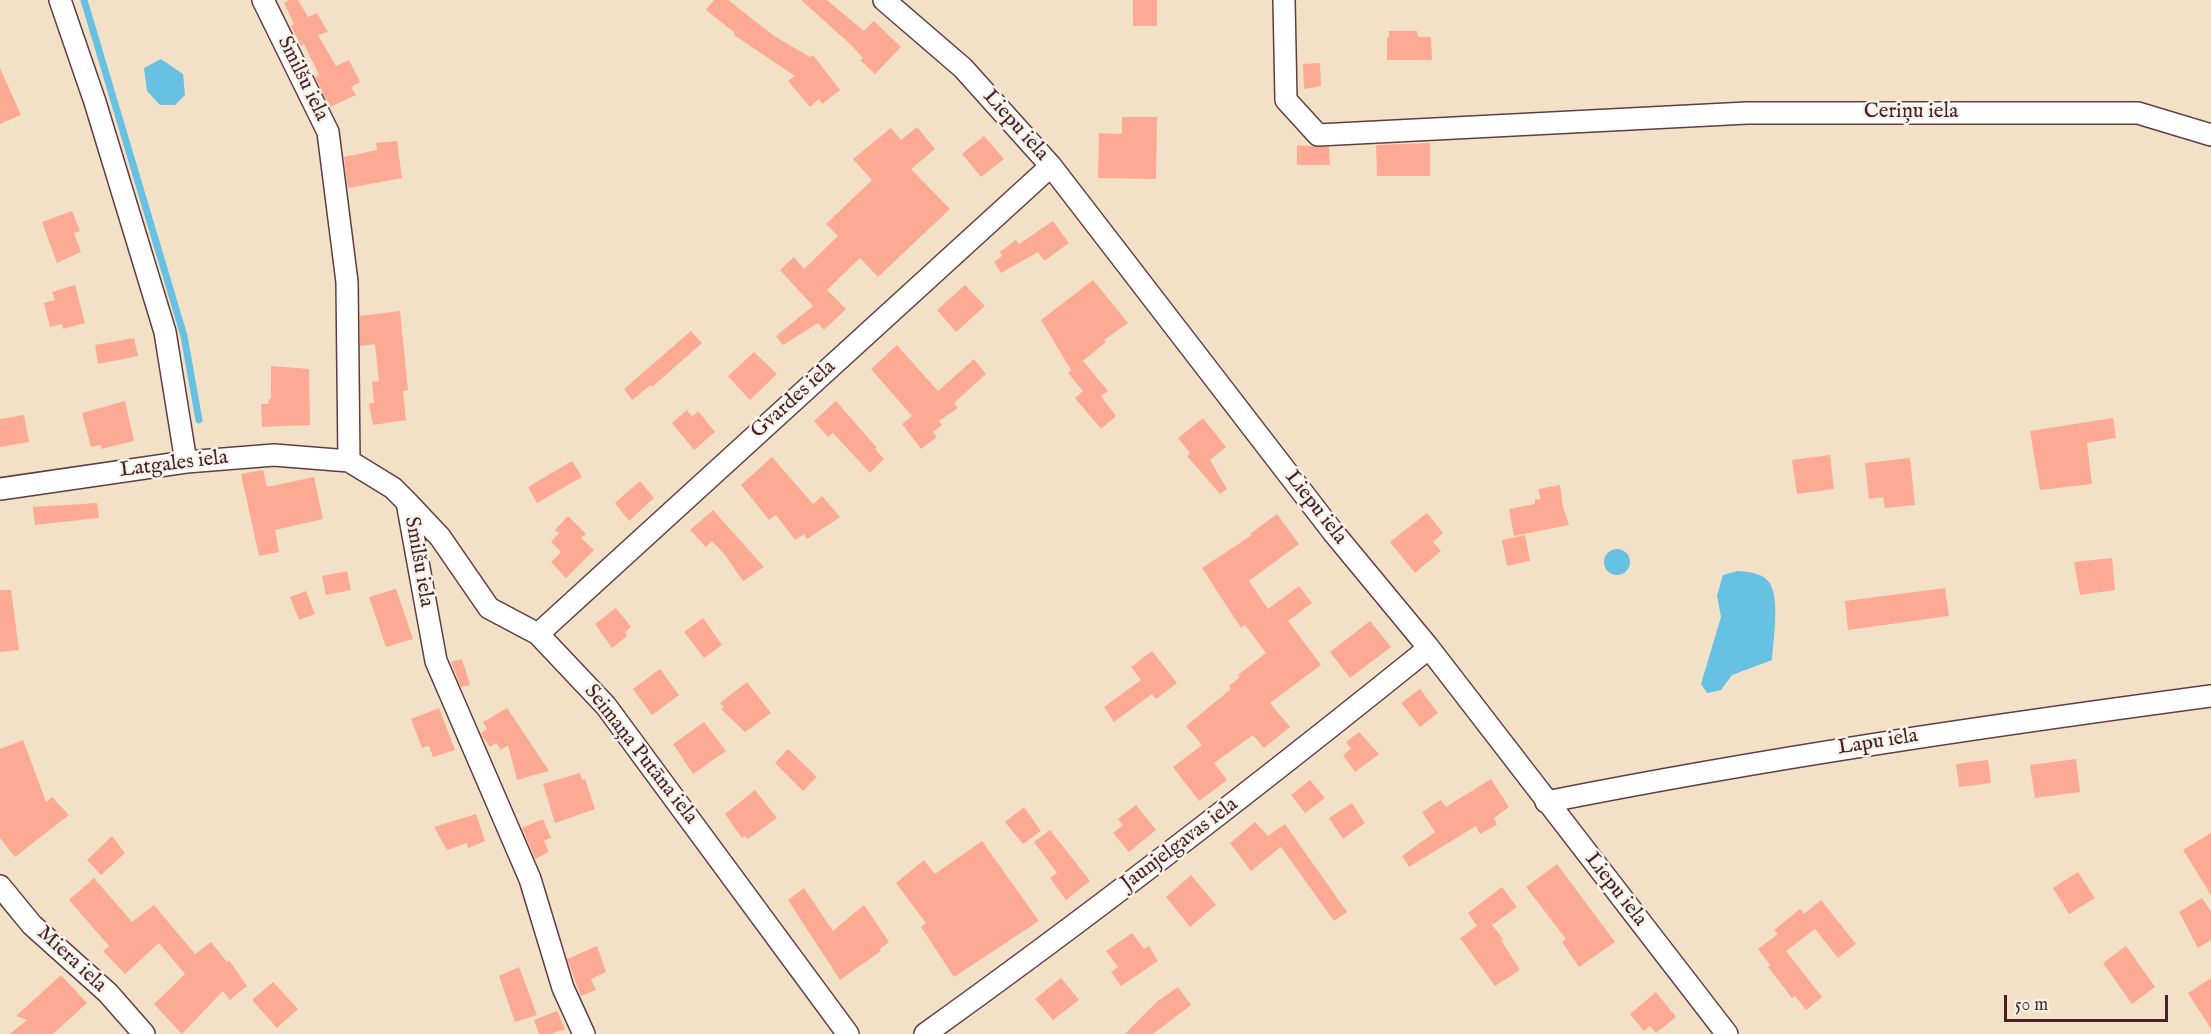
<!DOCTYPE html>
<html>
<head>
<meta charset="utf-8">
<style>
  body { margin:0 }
  #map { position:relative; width:2211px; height:1034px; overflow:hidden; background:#f3e1c7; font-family:"IM FELL English",serif }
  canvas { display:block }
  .scale { position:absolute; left:2004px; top:995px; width:164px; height:27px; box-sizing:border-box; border:3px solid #4a1f2b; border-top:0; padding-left:8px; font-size:18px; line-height:21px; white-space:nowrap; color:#4a1f2b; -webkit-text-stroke:4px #f7f3e8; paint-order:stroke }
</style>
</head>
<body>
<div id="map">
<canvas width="2211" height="1034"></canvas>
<div class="scale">50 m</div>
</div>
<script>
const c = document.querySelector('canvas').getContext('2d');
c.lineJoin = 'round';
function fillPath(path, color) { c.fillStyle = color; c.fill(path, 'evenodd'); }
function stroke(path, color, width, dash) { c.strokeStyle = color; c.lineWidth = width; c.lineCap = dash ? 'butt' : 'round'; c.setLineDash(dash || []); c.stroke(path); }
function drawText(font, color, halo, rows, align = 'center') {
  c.font = font + ' "IM FELL English",serif'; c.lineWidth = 5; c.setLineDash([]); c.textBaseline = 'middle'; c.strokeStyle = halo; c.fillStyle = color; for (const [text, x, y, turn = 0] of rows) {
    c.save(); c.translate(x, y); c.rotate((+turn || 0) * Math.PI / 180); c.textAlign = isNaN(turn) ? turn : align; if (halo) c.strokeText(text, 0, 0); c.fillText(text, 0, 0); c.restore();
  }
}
const water = new Path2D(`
  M161 59 183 74 185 95 175 105H160L147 91 144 68Z
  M1604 562a13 13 0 1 1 26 0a13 13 0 1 1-26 0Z
  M1737 571C1748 572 1760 572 1768 581 1781 595 1773 642 1772 660L1732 675 1721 690 1707 693 1701 684 1721 617 1717 596 1723 575Z`);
const stream = new Path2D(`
  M84 0 184 336 199 420`);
const building = new Path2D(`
  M289 0H298L308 17 317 13 328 32 318 35 336 66 349 60 360 82 351 87 356 95 330 107 315 77 319 75 304 44 301 46 291 26 294 24 284 3Z
  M714 0H728L774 36 810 57 813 55 840 90 822 104 819 99 810 107 788 81 795 76 734 35 735 33 706 10Z
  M801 0H827L864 31 874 21 901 47 875 74 860 60 863 58 851 45Z
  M1133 0H1157V26H1133Z
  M1389 31H1417L1418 37H1431L1432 60H1387V37L1389 38Z
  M1320 63 1321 86 1304 89 1303 64Z
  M0 68 21 115 0 124Z
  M1122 117H1157L1156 179 1098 178 1099 133 1122 134Z
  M917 127 935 149 911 169 950 209 878 277 860 258 827 290 846 309 824 330 818 323 783 345 776 336 813 306 780 270 794 257 804 269 838 236 826 224 872 180 853 159 891 128 901 140Z
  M984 136 1004 159 981 177 962 154Z
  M397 141 402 178 348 188 344 157 377 150 376 143Z
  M1430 143V176H1377L1376 145Z
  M1297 145 1329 147 1330 165H1297Z
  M72 211 80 231 74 233 81 252 57 263 42 222Z
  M1053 221 1069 243 1044 261 1038 252 1001 273 994 262 1002 256 1000 252 1016 240 1019 244Z
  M1093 280 1128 323 1104 340 1106 342 1083 361 1108 391 1101 396 1116 416 1101 429 1075 398 1083 391 1068 373 1071 370 1041 320Z
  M75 285 85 323 63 329 62 324 50 327 44 303 55 300 52 292Z
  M965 285 985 306 956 332 937 310Z
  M400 311 408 390 403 391 406 420 373 425 369 404 374 403 372 382 379 381 375 344 360 346V316Z
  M691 331 702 343 652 387 651 385 632 400 624 389Z
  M134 338 138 356 98 364 95 345Z
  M897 345 938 391 974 359 986 374 954 403 958 408 939 421 942 425 933 432 937 437 921 449 902 424 912 416 871 369Z
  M754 352 777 374 750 400 728 376Z
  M271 366 309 369 310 425 262 427 261 404H268L269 399H271Z
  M125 401 134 441 101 449V445L91 447 82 413Z
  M836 401 877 448 875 449 884 459 870 473 833 433 828 437 814 421Z
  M687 410 692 417 698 411 715 432 694 450 672 423Z
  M24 415 29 442 0 447V419Z
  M1203 418 1226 447 1210 460 1227 489 1220 494 1187 456 1190 453 1178 438Z
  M2113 418 2116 438 2087 443 2092 484 2040 490 2030 431Z
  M1830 455 1834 489 1797 494 1792 460Z
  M772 457 813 504 822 496 840 517 807 539 804 534 795 540 776 515 769 520 741 485Z
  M1910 458 1915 505 1885 508 1883 497 1869 499 1865 463Z
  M572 461 582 477 537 503 528 487Z
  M263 470 267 487 314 477 323 519 275 530 279 552 259 556 241 474Z
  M640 481 654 498 629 521 615 503Z
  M1560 485 1563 507 1569 525 1514 536 1509 509 1535 504V500L1541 499 1538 489Z
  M97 503 99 518 35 525 33 507Z
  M713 510 764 567 743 581 725 555 712 541 706 547 690 530Z
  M1427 513 1443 533 1433 542 1441 551 1415 573 1390 542Z
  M1277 514 1299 544 1249 581 1268 609 1299 586 1312 603 1288 621 1321 665 1270 703 1290 727 1264 748 1253 735 1214 763 1227 780 1199 801 1173 767 1202 745 1186 726 1231 689 1229 686 1240 677 1238 675 1266 653 1245 625 1241 628 1202 568 1252 535 1250 534Z
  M568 516 586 534 581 538 594 550 566 578 551 562 561 552 551 542 559 533 555 530Z
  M1525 535 1530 561 1507 566 1502 540Z
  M2112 558 2115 590 2080 595 2074 562Z
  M347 571 351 590 326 595 322 576Z
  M1945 588 1949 616 1848 630 1845 601Z
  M396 589 413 639 386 647 369 597Z
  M0 590H11L19 650 0 652Z
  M306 591 315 614 299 620 290 597Z
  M616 608 631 627 625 632 627 636 612 648 595 624Z
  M703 618 722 645 704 658 684 632Z
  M1370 621 1391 647 1350 678 1330 652Z
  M1152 651 1177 683 1156 699 1152 694 1114 722 1104 707 1141 680 1131 667Z
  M462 659 470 685 461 687 451 662Z
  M660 669 679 695 652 715 633 689Z
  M747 682 771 713 745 732 721 709 724 708 720 703Z
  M1420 689 1438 713 1420 727 1401 703Z
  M439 708 455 750 433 757 429 746 422 748 411 719Z
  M507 708 549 771 517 780 508 745 501 750 496 743 490 747 482 736 481 733 487 729 483 722Z
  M704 722 726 751 693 774 673 744Z
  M1359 732 1379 754 1355 772 1343 755 1351 749 1346 742Z
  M23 740 46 802 52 797 69 815 15 857 0 838V749Z
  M788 749 817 777 803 791 775 763Z
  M2076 759 2080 792 2035 798 2030 765Z
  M1988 760 1991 783 1959 787 1956 764Z
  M580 773 582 780 585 779 595 809 555 823 543 784Z
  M1491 779 1509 807 1494 818 1497 825 1480 834 1476 826 1409 867 1402 856 1435 832 1422 812 1441 800 1446 807Z
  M1310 780 1325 798 1305 813 1291 795Z
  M755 790 777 818 748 839 745 836 742 838 725 814Z
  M1352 803 1365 823 1343 839 1329 818Z
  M1136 805 1156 830 1129 852 1113 833 1123 825 1118 819Z
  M1024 807 1041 831 1023 844 1005 822Z
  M476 814 485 841 468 848 467 843 447 850 434 827Z
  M543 819 551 838 544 841 549 852 535 859 522 828Z
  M1255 822 1268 836 1285 824 1347 912 1334 921 1281 847 1251 871 1230 843Z
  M1050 830 1090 881 1066 900 1050 878 1057 873 1034 842Z
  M2211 833V895L2183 850Z
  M112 836 125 853 101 875 87 860Z
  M982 841 1039 921 954 977 921 927 926 923 896 883 924 860 935 874Z
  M1557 864 1615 942 1579 967 1562 942 1566 939 1526 887Z
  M2078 872 2095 898 2069 914 2053 888Z
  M1191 875 1216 905 1190 927 1166 897Z
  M94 878 132 922 154 905 195 954 211 942 227 962 229 960 247 986 230 1000 223 991 182 1034 154 1004 185 974 159 943 125 974 103 951 109 946 69 900Z
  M1502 887 1517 907 1492 925 1503 939 1501 940 1520 970 1495 986 1460 938 1477 926 1468 913Z
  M804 888 833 931 864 905 889 942 880 949 881 951 840 980 788 900Z
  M2202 898 2211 911V940L2198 948 2179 912Z
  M1821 900 1856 944 1838 958 1815 929 1786 951 1822 997 1806 1010 1795 996 1792 998 1768 967 1770 965 1758 949 1778 934 1774 930 1800 909 1804 914Z
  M1132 933 1144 949 1149 946 1158 961 1121 986 1111 972 1118 967 1106 951Z
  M597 946 606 972 591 979 596 990 581 996 567 959Z
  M2126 946 2155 987 2132 1004 2103 963Z
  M519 967 537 1015 515 1022 499 976Z
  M61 975 87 1003 53 1034H10L27 1020 16 1016Z
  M1061 978 1079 1000 1053 1020 1035 999Z
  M2211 978V1029L2188 993Z
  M273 982 298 1009 277 1028 252 1000Z
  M1178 987 1191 1005 1153 1034H1125L1158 1001Z
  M1656 992 1676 1017 1656 1033 1650 1026 1644 1031 1630 1014Z
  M557 1011 565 1029 550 1034H539L534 1020Z`);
const street = new Path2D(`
  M60 0 95 102 165 332 186 462
  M263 0 328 132 347 282 349 461 393 488 407 502 436 661 530 879 563 988 584 1034
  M884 0 963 68 1051 166 1333 532 1429 648 1727 1034
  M1284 0 1286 100 1318 135 1747 113H2138L2211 135
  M0 489 186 462 274 455 349 461
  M407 502 440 537 489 608 538 634 606 706 848 1034
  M538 634 1051 166
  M1546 802C1767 758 1988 726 2211 696
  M0 886 32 925 108 993 144 1034
  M925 1034C1097 911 1264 781 1429 648`);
const streetNames = [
  ["Smilšu iela",302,79,64],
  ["Ceriņu iela",1911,113],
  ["Liepu iela",1015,126,48],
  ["Gvardes iela",794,400,-42],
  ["Latgales iela",174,465,-7],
  ["Liepu iela",1315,508,52],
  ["Smilšu iela",418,562,80],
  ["Lapu iela",1878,743,-9],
  ["Seimaņa Putāna iela",640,755,52],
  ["Jaunjelgavas iela",1180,845,-37],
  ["Liepu iela",1615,890,52],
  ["Miera iela",71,960,43]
];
fillPath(water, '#66c1e3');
stroke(stream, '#66c1e3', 7);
fillPath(building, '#fdaa95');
stroke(street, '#633c42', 24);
stroke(street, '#fff', 21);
drawText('21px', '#4a1f2b', '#f7f3e8', streetNames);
</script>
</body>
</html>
